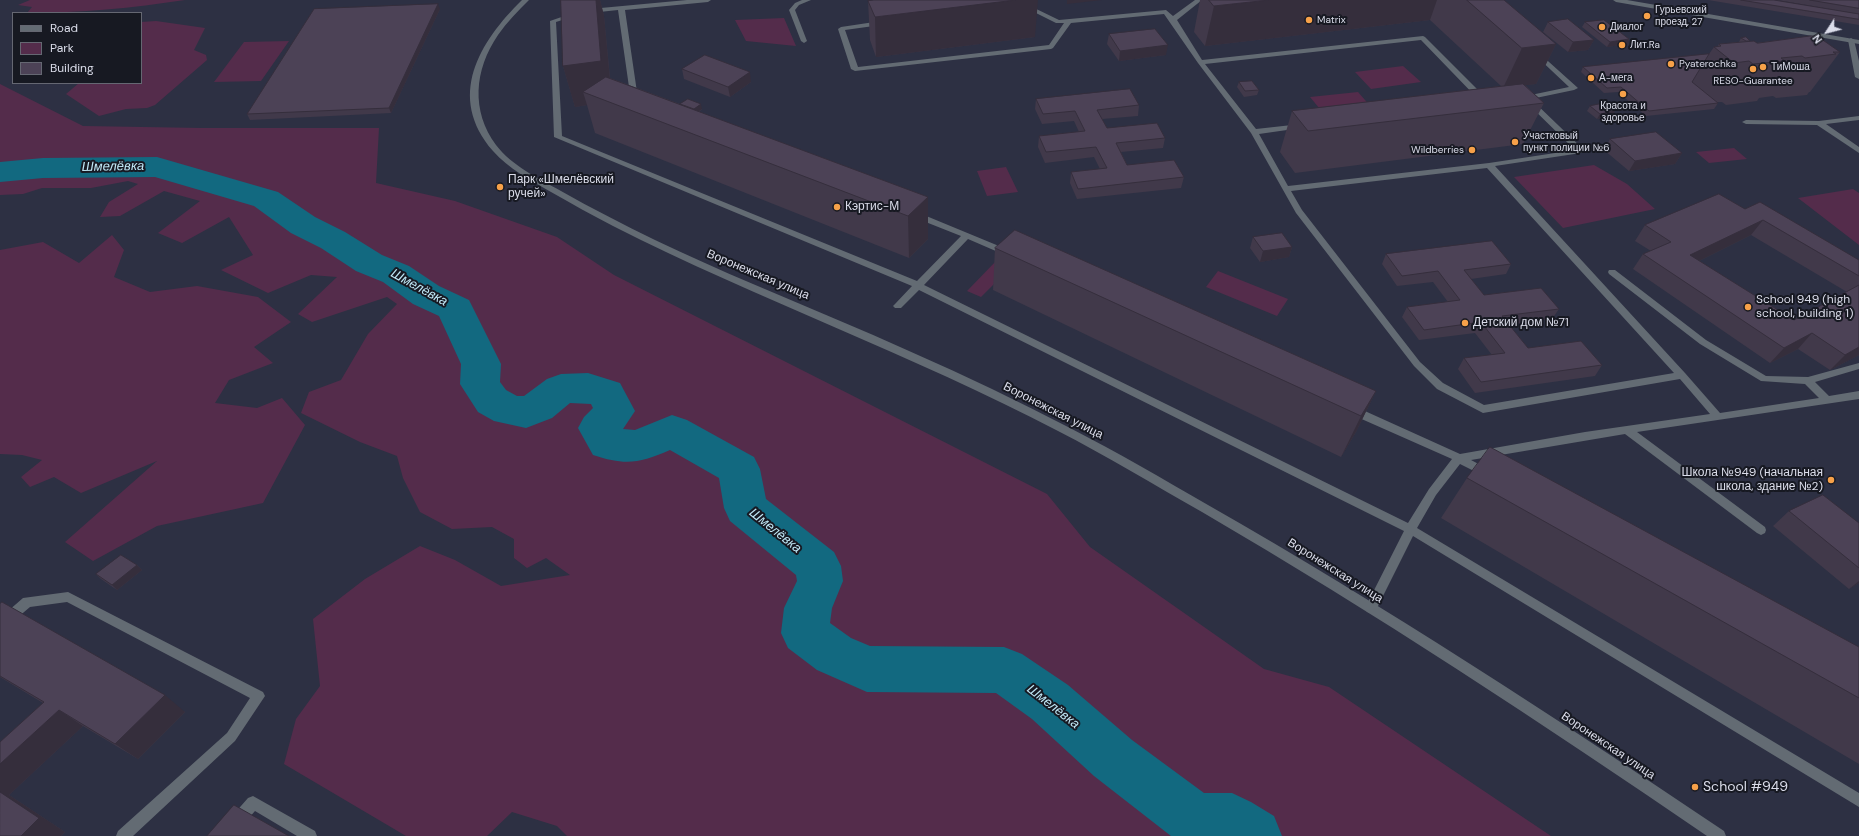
<!DOCTYPE html>
<html>
<head>
<meta charset="utf-8">
<style>
  body { margin:0 }
  #map { position:relative; width:1859px; height:836px; overflow:hidden; background:#2d3043; font-family:"DM Sans",sans-serif }
  canvas { display:block }
  .legend { position:absolute; left:12px; top:12px; width:130px; height:72px; box-sizing:border-box; background:#171922; border:1px solid #656772; margin:0; padding:5px 7px; list-style:none; font-size:12px; color:#dbddea }
  .legend li { display:flex; align-items:center; gap:8px; height:20px }
  .legend b { width:20px; border:1px solid #656772 }
  .north { position:absolute; left:1807px; top:12px; width:40px; height:40px; -webkit-text-stroke:3px #171922; paint-order:stroke; rotate:234deg; font-size:11px; font-weight:700; line-height:16px; text-align:center; color:#dbddea }
  .north::after { content:''; display:block; margin:auto; width:14px; height:18px; background:#dbddea; clip-path:polygon(50% 0,100% 100%,50% 72%,0 100%) }
</style>
</head>
<body>
<div id="map">
<canvas width="1859" height="836"></canvas>
<ul class="legend">
<li><b style="height:5px;background:#636b73"></b>Road</li>
<li><b style="height:11px;background:#542c4b"></b>Park</li>
<li><b style="height:11px;background:#4c4256"></b>Building</li>
</ul>
<div class="north">N</div>
</div>
<script>
const c = document.querySelector('canvas').getContext('2d');
c.lineJoin = 'round';
function fillPath(path, color) { c.fillStyle = color; c.fill(path, 'evenodd'); }
function stroke(path, color, width, dash) { c.strokeStyle = color; c.lineWidth = width; c.lineCap = dash ? 'butt' : 'round'; c.setLineDash(dash || []); c.stroke(path); }
function drawText(font, color, halo, rows, align = 'center') {
  c.font = font + ' "DM Sans",sans-serif'; c.lineWidth = 4; c.setLineDash([]); c.textBaseline = 'middle'; c.strokeStyle = halo; c.fillStyle = color; for (const [text, x, y, turn = 0] of rows) {
    c.save(); c.translate(x, y); c.rotate((+turn || 0) * Math.PI / 180); c.textAlign = isNaN(turn) ? turn : align; if (halo) c.strokeText(text, 0, 0); c.fillText(text, 0, 0); c.restore();
  }
}
const green = new Path2D(`
  M30 0H185C132 8 81 13 27 13L32 7 18 5Z
  M784 18 796 46 746 41 735 20Z
  M156 21 205 28 194 50 206 55 207 60 155 105 147 108 126 109 99 116 66 94 79 83H141V22Z
  M289 41 261 81 214 82 244 42Z
  M1403 66 1421 82 1371 89 1355 72Z
  M0 84 83 126 202 128H379L376 183 455 201 557 237 614 275 1047 494 1090 547 1264 669 1329 687 1551 836H567L557 826 512 812 487 836H406L284 764 296 719 320 686 313 619 365 579 420 546 455 560 501 586 570 575 546 558 527 568 514 558V539L492 527 452 529 420 512 403 478 397 456 360 442 301 413 309 392 341 380 368 334 397 304 387 297 312 322 298 314 337 277 311 275 268 293 221 270 253 255 229 217 182 243 158 233 200 201 164 191 120 216 100 217 109 202 138 184 128 181 91 188H42L23 194 0 195Z
  M1358 92 1372 108 1324 114 1310 97Z
  M1734 148 1747 159 1709 163 1696 152Z
  M1594 165 1627 184 1655 209 1563 228 1514 177Z
  M1006 167 1018 192 987 196 977 171Z
  M1853 189 1859 193V245L1798 198Z
  M112 235 124 250 114 277 150 292 197 286 258 297 291 322 254 347 273 363 229 380 215 403 257 408 282 398 305 425 263 503 157 526 93 561 65 542 157 461 81 493 54 477 30 487 21 477 42 460 22 455 0 454V250L43 242 79 263Z
  M998 259 1012 266 981 297 967 291Z
  M1218 271 1288 299 1277 316 1206 287Z`);
const river = new Path2D(`
  M157 157 278 192 315 217 345 232 382 255 409 266 439 286 469 300 501 364 500 382 506 390 517 396H524L547 379 561 374 588 373 620 383 635 411 623 429 635 430 672 415 687 420 754 457 760 469 766 499 834 552 841 566 843 581 832 608 830 623 851 638 870 646 1004 647 1022 654 1068 685 1132 740 1204 793H1232L1251 802 1274 816 1282 836H1171L1094 776 1032 719 996 693 867 692 817 670 788 648 781 633 784 608 797 581 796 575 730 521 724 508 719 478 670 450C640 463 626 466 593 455L578 428 584 417 593 408 591 404 570 403 552 418 526 428 494 421 478 412 460 384 461 364 439 316 413 304 383 282 356 271 321 248 291 233 254 206 155 177 43 178 0 182V162L43 158Z`);
const service = new Path2D(`
  M687 0H711L708 2 625 10 638 99 631 101 618 10 590 13 587 11 590 9Z
  M802 0H811L799 5 795 10 807 41 804 43 801 41 789 10 795 3Z
  M1195 0H1202L1177 20 1202 60 1423 36 1425 37 1487 99 1480 101 1421 40 1205 64 1256 129 1301 124 1305 126 1301 128 1259 134 1288 186 1489 163 1575 150 1522 98 1526 96 1569 87 1534 54 1539 53 1578 88 1574 90 1531 99 1585 151 1581 153 1495 166 1685 373 1720 413 1819 398 1805 384 1761 381 1700 344 1609 274 1608 272 1609 270H1615L1706 340 1766 376 1808 377 1859 363V369L1815 382 1829 396 1859 391V399L1637 432 1765 527 1766 530 1765 533 1761 535 1757 533 1625 434 1471 460 1490 470 1491 473 1490 476 1486 477 1460 464 1436 495 1417 528 1859 793V807L1413 536 1375 612 1371 613 1367 612 1365 608 1404 531 919 290 901 308H895L893 306 895 304 912 286 554 137 550 21 573 13 575 14V16L556 22 562 136 917 281 961 236 913 217V213H919L1011 251 1012 253 1011 255H1005L968 239 924 285 1408 523 1429 489 1452 459 1348 413 1347 410 1348 407H1356L1460 454 1585 432 1710 414 1680 379 1483 413 1437 389 1414 366 1296 213 1251 133 1198 63 1164 14 1071 23 1053 48 1051 49 855 71 851 69 838 29 841 27 881 21 884 23 881 25 845 30 858 67 1049 45 1064 23H1056L1024 7 1023 6 1026 4 1059 20 1166 10 1173 16ZM1487 168 1674 373 1484 405 1443 383 1420 362 1302 210 1291 191Z
  M1851 38 1854 40 1859 61V79L1855 77 1848 40Z
  M1859 116V120L1826 124 1859 147V153L1817 125 1746 124 1742 122 1746 120 1819 121Z
  M68 592 263 692 265 696 235 741 133 836H116L118 831 227 733 250 698 67 602 30 607 4 629 0 630V618L23 598Z
  M253 796 315 831 317 836H297L255 811 233 836H217L219 831 248 798Z`);
const tertiary = new Path2D(`
  M522 0H529C518 11 507 22 498 35 474 70 471 111 496 145 512 166 538 178 561 191 623 226 687 256 753 284 860 329 967 374 1070 428 1117 452 1163 479 1208 505 1385 606 1555 717 1724 831L1726 836H1707C1542 723 1375 613 1202 512 1154 485 1107 456 1058 431 913 355 759 300 613 226 592 215 572 204 551 192 530 180 509 169 493 151 446 97 479 42 522 0Z
  M1613 0H1627L1859 40V44L1616 2Z`);
const wall = new Path2D(`
  M561 0H600L604 16 610 78 680 104 702 109 699 112 928 197V239L909 258 595 133 587 105 575 107 563 66Z
  M1200 0H1504L1556 44 1536 84 1525 85 1544 103 1523 144 1295 173 1280 152 1292 111 1501 86 1430 20 1205 46 1194 32Z
  M1708 0H1774L1859 14V25Z
  M1777 0H1859V14Z
  M868 1 1035 37 876 57 870 40Z
  M440 9 391 113 250 120 247 114Z
  M1548 22 1594 40 1588 50 1568 52 1543 32Z
  M1585 22 1629 39 1627 44 1607 47 1582 27Z
  M1109 34 1166 55 1119 61 1107 44Z
  M1741 38 1757 43 1840 52 1810 92H1809L1807 95 1776 98 1773 96 1759 98 1757 101 1726 105 1722 102H1716L1718 103 1714 109 1646 116 1618 92 1604 93 1581 72 1583 67 1709 54 1714 47H1717L1719 44 1739 42Z
  M682 69 751 82 730 97 684 79Z
  M1239 82 1259 90 1257 95 1244 97 1237 87Z
  M1036 99 1139 105 1138 116 1102 119 1107 128 1165 138 1163 148 1121 152 1127 165 1184 177 1181 188 1077 199 1070 183 1071 172 1100 169 1094 157 1045 163 1038 147 1039 136 1079 132 1074 121 1042 124 1035 109Z
  M1590 106 1612 116 1597 119 1587 111Z
  M1610 139 1682 153 1675 164 1629 171 1604 150Z
  M1745 209 1859 260V355L1830 370 1798 349 1770 363 1633 269 1643 254 1651 251 1635 241 1645 225ZM1751 235 1847 292 1794 320 1699 261Z
  M1253 237 1292 247 1289 257 1260 262 1250 248Z
  M995 248 1376 391 1356 432 1341 457 993 290Z
  M1386 254 1511 264 1506 274 1471 279 1484 295 1559 309 1552 319 1509 325 1528 348 1602 365 1595 376 1475 393 1458 369 1464 358 1492 355 1475 333 1419 340 1402 317 1407 307 1448 302 1433 282 1397 286 1382 264Z
  M1467 478 1859 647V764L1441 518Z
  M1789 511 1859 523V583L1849 589 1773 526Z
  M137 565 142 570 117 590 101 579 96 574Z
  M0 604 185 712 138 759 83 726 9 795 65 832 61 836H0V742L43 703 0 677Z`);
const shadedWall = new Path2D(`
  M596 0H600L604 16 612 102 583 92 587 105 575 107 563 66Z
  M1016 0H1038L1035 37 876 57 875 17Z
  M1067 0H1102L1067 4Z
  M1269 0H1437L1430 20 1205 46 1214 6Z
  M438 4 440 9 391 113 389 108Z
  M1629 39 1627 44 1607 47 1610 42Z
  M1594 40 1588 50 1568 52 1573 42Z
  M1556 44 1536 84 1503 88 1522 48Z
  M1168 45 1166 55 1119 61 1120 51Z
  M750 72 751 82 730 97 728 87Z
  M701 104 702 109 691 117 690 112Z
  M1615 111 1612 116 1597 119 1600 114Z
  M1682 153 1675 164 1629 171 1635 161Z
  M928 197V239L909 258 908 216Z
  M1763 220 1751 235 1679 271 1690 255Z
  M1292 247 1289 257 1260 262 1263 251Z
  M1812 333 1798 349 1770 363 1784 348Z
  M1859 347V355L1830 370 1845 355Z
  M1376 391 1356 432 1341 457 1361 416Z
  M137 565 142 570 117 590 112 585Z
  M1859 581V583L1849 589Z
  M165 695 185 712 138 759 115 744Z
  M59 710 83 726 9 795 65 832 61 836H21L0 792V764Z`);
const building = new Path2D(`
  M561 0H596L601 61 563 66Z
  M874 0H1016L875 17 868 1Z
  M1209 0H1269L1214 6Z
  M1467 0H1504L1556 44 1522 48Z
  M1741 0H1774L1859 14V19Z
  M1810 0H1859V8Z
  M438 4 389 108 247 114 314 9Z
  M1568 19 1594 40 1573 42 1548 22Z
  M1604 20 1629 39 1610 42 1585 22Z
  M1155 29 1168 45 1120 51 1109 34Z
  M1810 36H1817L1840 52H1833L1836 54 1805 58 1802 56 1781 58 1785 61 1753 64 1749 61 1734 63 1714 47 1721 46 1719 44 1754 41 1757 43Z
  M1746 37 1750 41H1746L1741 38Z
  M1709 54 1692 82 1718 103 1649 111 1621 87 1607 88 1583 67Z
  M705 55 750 72 728 87 682 69Z
  M606 77 928 197 908 216 583 92Z
  M1252 81 1259 90 1245 91 1239 82Z
  M1523 84 1544 103 1308 131 1292 111Z
  M1130 89 1139 105 1097 110 1107 128 1157 123 1165 138 1116 143 1127 165 1174 160 1184 177 1078 189 1071 172 1107 168 1096 147 1046 152 1039 136 1085 131 1075 111 1043 114 1036 99Z
  M688 99 701 104 694 109 680 104Z
  M1605 103 1615 111 1600 114 1590 106Z
  M1656 132 1682 153 1635 161 1610 139Z
  M1719 194 1745 209 1760 202 1859 260V276L1763 220 1690 255 1794 320 1859 285V347L1845 355 1812 333 1784 348 1643 254 1671 242 1645 225Z
  M1015 230 1376 391 1361 416 995 248Z
  M1282 233 1292 247 1263 251 1253 237Z
  M1492 241 1511 264 1464 270 1484 295 1541 288 1559 309 1502 316 1528 348 1581 341 1602 365 1481 382 1464 358 1505 353 1481 322 1424 330 1407 307 1460 300 1438 271 1402 276 1386 254Z
  M1490 447 1859 647V698L1467 478Z
  M1823 495 1859 523V568L1789 511Z
  M121 555 137 565 112 585 96 574Z
  M2 602 165 695 115 744 59 710 0 764V742L44 702 0 676V604Z
  M0 792 39 818 21 836H0Z
  M234 805 289 836H207Z`);
const markers = [
  [1647,16,4,"#f7a149"],
  [1309,20,4,"#f7a149"],
  [1602,27,4,"#f7a149"],
  [1622,45,4,"#f7a149"],
  [1671,64,4,"#f7a149"],
  [1763,67,4,"#f7a149"],
  [1753,69,4,"#f7a149"],
  [1591,78,4,"#f7a149"],
  [1623,94,4,"#f7a149"],
  [1515,142,4,"#f7a149"],
  [1472,150,4,"#f7a149"],
  [500,187,4,"#f7a149"],
  [837,207,4,"#f7a149"],
  [1748,307,4,"#f7a149"],
  [1465,323,4,"#f7a149"],
  [1831,480,4,"#f7a149"],
  [1695,787,4,"#f7a149"]
];
const farPoinames = [
  ["Гурьевский",1655,10],
  ["проезд, 27",1655,22],
  ["Matrix",1317,20],
  ["Диалог",1610,27],
  ["Лит.Ra",1630,45],
  ["Pyaterochka",1679,64],
  ["ТиМоша",1771,67],
  ["А-мега",1599,78],
  ["RESO-Guarantee",1753,81,"center"],
  ["Красота и",1623,106,"center"],
  ["здоровье",1623,118,"center"],
  ["Участковый",1523,136],
  ["пункт полиции №6",1523,148],
  ["Wildberries",1464,150,"right"]
];
const poiNames = [
  ["Парк «Шмелёвский",508,180],
  ["ручей»",508,194],
  ["Кэртис-М",845,207],
  ["School 949 (high",1756,300],
  ["school, building 1)",1756,314],
  ["Детский дом №71",1473,323],
  ["Школа №949 (начальная",1823,473,"right"],
  ["школа, здание №2)",1823,487,"right"]
];
const streetNames = [
  ["Воронежская улица",758,275,23],
  ["Воронежская улица",1053,411,27],
  ["Воронежская улица",1335,571,32],
  ["Воронежская улица",1608,746,34]
];
const waterNames = [
  ["Шмелёвка",113,167,-1],
  ["Шмелёвка",419,288,29],
  ["Шмелёвка",775,531,39],
  ["Шмелёвка",1053,707,38]
];
const nearPoinames = [
  ["School #949",1703,787]
];
fillPath(green, '#542c4b');
fillPath(river, '#126980');
fillPath(service, '#636b73');
fillPath(tertiary, '#636b73');
fillPath(wall, '#41394a');
fillPath(shadedWall, '#352e3c');
fillPath(building, '#4c4256');
stroke(building, '#352e3c', 1);
for (const [x, y, r, color] of markers) { const dot = new Path2D(); dot.arc(x, y, r, 0, 2 * Math.PI); c.fillStyle = color; c.fill(dot); stroke(dot, '#171922', 1.5); }
drawText('10px', '#dbddea', '#171922', farPoinames, 'left');
drawText('12px', '#dbddea', '#171922', poiNames, 'left');
drawText('12px', '#dbddea', '#171922', streetNames);
drawText('italic 13px', '#c1e9f7', '#171922', waterNames);
drawText('14px', '#dbddea', '#171922', nearPoinames, 'left');
</script>
</body>
</html>
